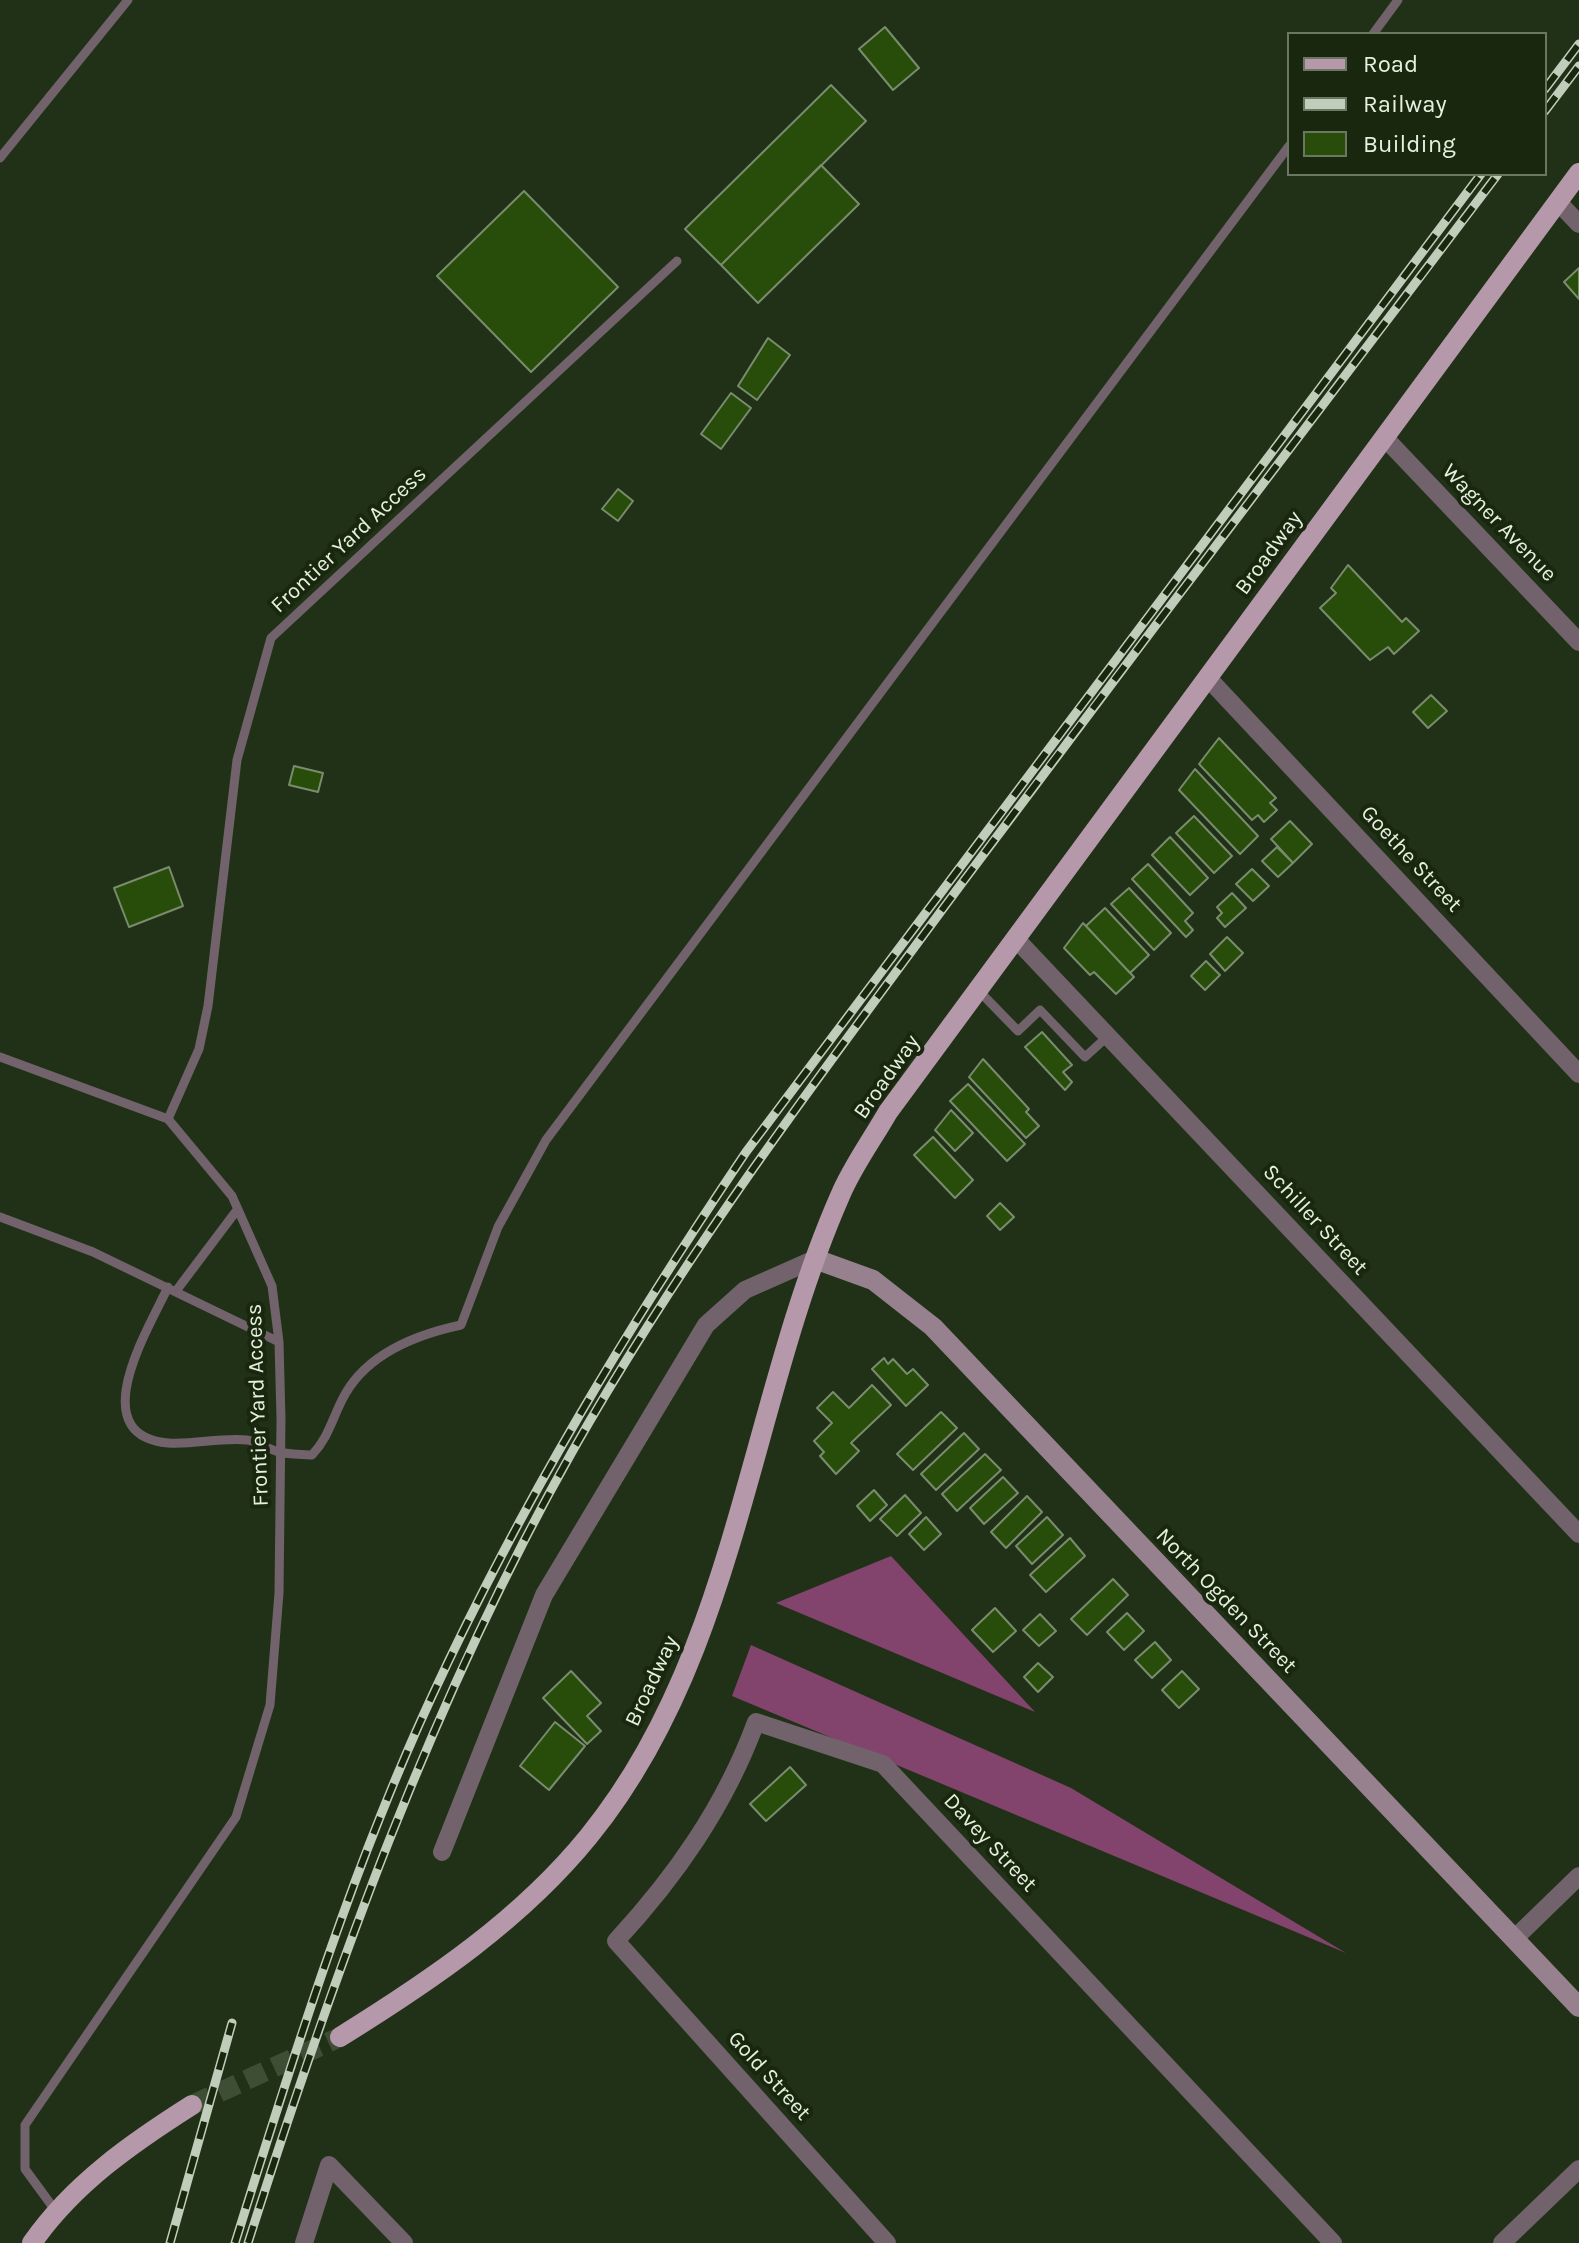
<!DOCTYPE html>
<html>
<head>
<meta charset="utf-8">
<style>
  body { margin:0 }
  #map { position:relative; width:1579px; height:2243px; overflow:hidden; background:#213117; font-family:Karla,sans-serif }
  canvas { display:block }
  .legend { position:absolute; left:1287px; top:32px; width:260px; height:144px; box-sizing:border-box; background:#18270e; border:2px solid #6a7762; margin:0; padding:10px 14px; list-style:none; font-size:24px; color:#e5f0df }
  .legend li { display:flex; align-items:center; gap:16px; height:40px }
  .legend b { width:40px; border:2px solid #6a7762 }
</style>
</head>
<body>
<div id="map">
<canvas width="1579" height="2243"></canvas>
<ul class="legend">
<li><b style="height:10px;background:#b598a9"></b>Road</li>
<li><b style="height:10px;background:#c1cdbb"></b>Railway</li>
<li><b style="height:22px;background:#284c0a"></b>Building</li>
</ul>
</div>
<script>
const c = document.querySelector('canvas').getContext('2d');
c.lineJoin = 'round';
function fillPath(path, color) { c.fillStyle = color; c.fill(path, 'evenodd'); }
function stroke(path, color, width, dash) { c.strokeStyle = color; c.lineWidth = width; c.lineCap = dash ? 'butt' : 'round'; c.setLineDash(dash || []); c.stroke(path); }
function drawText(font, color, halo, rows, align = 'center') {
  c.font = font + ' Karla,sans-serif'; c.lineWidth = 8; c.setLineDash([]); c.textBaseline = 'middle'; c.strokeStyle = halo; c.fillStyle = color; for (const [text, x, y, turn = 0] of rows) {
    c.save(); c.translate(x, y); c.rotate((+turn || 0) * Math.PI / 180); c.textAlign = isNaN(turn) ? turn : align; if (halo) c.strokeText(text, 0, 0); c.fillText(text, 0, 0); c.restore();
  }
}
const forest = new Path2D(`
  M891 1556 1035 1712 776 1603Z
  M751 1645 1071 1788 1346 1953 732 1696Z`);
const building = new Path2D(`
  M885 27 919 68 893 90 859 49Z
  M831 85 866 121 721 265 685 229Z
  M821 165 859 204 758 303 721 265Z
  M524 191 618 287 531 372 437 276Z
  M1579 268V299L1564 282Z
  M768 338 790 355 757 400 738 386Z
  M731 393 751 408 721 449 701 434Z
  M618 489 633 501 618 521 602 509Z
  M1348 565 1402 622 1406 618 1419 631 1394 654 1388 647 1370 660 1320 608 1336 593 1331 588Z
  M1431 695 1447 711 1428 728 1413 712Z
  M1219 738 1276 798 1270 803 1277 810 1264 822 1258 815 1252 820 1199 764Z
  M294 766 323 773 318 792 289 785Z
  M1195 769 1258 836 1240 854 1179 790Z
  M1194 816 1232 856 1214 873 1176 833Z
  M1290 821 1312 844 1293 863 1271 839Z
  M1170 837 1208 878 1190 895 1152 855Z
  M1277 847 1293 863 1278 877 1262 861Z
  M1148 864 1193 913 1185 921 1193 930 1186 937 1132 879Z
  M169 867 183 906 129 927 114 888Z
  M1252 869 1269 886 1253 901 1236 884Z
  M1129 888 1171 933 1154 950 1111 904Z
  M1232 893 1246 908 1225 927 1217 918 1222 913 1217 907Z
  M1105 908 1149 955 1130 973 1086 926Z
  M1083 923 1134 977 1116 994 1094 972 1090 975 1064 948Z
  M1227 937 1243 953 1225 971 1210 954Z
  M1206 961 1220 975 1205 990 1191 976Z
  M1042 1032 1072 1065 1063 1072 1072 1082 1065 1090 1025 1047Z
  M983 1059 1029 1109 1026 1112 1039 1126 1026 1138 969 1077Z
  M968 1084 1025 1144 1007 1161 950 1101Z
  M951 1110 973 1133 955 1151 935 1130Z
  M933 1137 973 1180 955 1198 914 1155Z
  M1000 1203 1014 1217 1000 1230 987 1216Z
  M884 1358 888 1364 893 1359 907 1374 913 1369 928 1385 906 1406 872 1369Z
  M872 1385 891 1405 851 1443 859 1451 836 1474 820 1456 824 1452 814 1441 832 1423 817 1408 833 1392 849 1408Z
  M941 1412 957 1428 913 1470 897 1454Z
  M964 1433 979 1449 936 1490 921 1474Z
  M985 1454 1001 1470 957 1511 942 1494Z
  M1003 1477 1018 1493 984 1524 970 1508Z
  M874 1490 887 1505 870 1521 857 1506Z
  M905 1495 921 1513 897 1536 880 1519Z
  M1027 1496 1042 1512 1006 1548 991 1532Z
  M926 1517 941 1534 924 1550 909 1534Z
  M1047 1517 1063 1535 1032 1564 1016 1546Z
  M1070 1538 1085 1556 1046 1592 1030 1575Z
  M1113 1579 1128 1595 1087 1635 1071 1619Z
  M995 1608 1016 1631 993 1652 972 1630Z
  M1127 1613 1144 1631 1124 1650 1107 1632Z
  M1040 1614 1056 1631 1039 1646 1023 1630Z
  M1155 1642 1171 1660 1152 1678 1135 1660Z
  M1038 1663 1053 1677 1038 1692 1024 1677Z
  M571 1671 601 1703 587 1716 601 1731 587 1744 543 1698Z
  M1182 1671 1199 1689 1179 1708 1162 1690Z
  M555 1722 585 1746 549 1790 520 1766Z
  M790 1767 806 1785 766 1821 750 1804Z`);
const primaryTunnel = new Path2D(`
  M192 2105 340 2037`);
const lane = new Path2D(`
  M1373 34 1398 0
  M0 158 128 0
  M979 991 1018 1031 1040 1010 1085 1057 1108 1036
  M0 1057 168 1119
  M0 1217 93 1252 279 1342
  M168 1287C149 1328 82 1435 168 1443 194 1445 221 1437 247 1440 257 1441 266 1448 276 1451 287 1455 301 1454 312 1455 328 1438 332 1420 342 1400 364 1355 414 1335 461 1325L498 1227 546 1140 1289 146
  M176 1291 237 1210
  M55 2210 25 2169V2125L236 1817 270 1705 279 1593 281 1419 279 1342 272 1286 232 1196 168 1119 199 1049 208 1006 237 760 271 638 677 261`);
const street = new Path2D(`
  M1558 202 1579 224
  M1384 437 1579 642
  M1207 677 1579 1074
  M1016 939 1579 1534
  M442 1852 544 1595 706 1325 745 1290 815 1259
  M1514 1939 1579 1876
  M304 2243 329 2165 404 2243
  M887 2243 616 1941C676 1876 725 1806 756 1722L883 1764 1333 2243
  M1502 2243 1579 2169`);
const secondary = new Path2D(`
  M815 1259 873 1280 933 1327 1579 2007`);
const primary = new Path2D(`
  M340 2037C430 1981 521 1920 589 1836 737 1654 748 1405 840 1196 852 1167 872 1140 888 1112L1579 173
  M32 2243C73 2184 132 2143 192 2105`);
const rail = new Path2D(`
  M1545 89 1579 44
  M1545 111 1579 66
  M170 2243 232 2023
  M235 2243C293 2058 351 1870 433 1694 523 1500 627 1329 746 1152L1481 174
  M248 2243C335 1970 431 1702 572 1452 685 1252 823 1071 959 887 1137 648 1318 412 1498 174`);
const streetNames = [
  ["Wagner Avenue",1499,523,46],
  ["Frontier Yard Access",349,540,-43],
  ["Broadway",1269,553,-54],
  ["Goethe Street",1411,859,47],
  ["Broadway",887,1077,-55],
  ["Schiller Street",1315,1220,47],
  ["Frontier Yard Access",258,1405,-92],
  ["North Ogden Street",1226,1601,46],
  ["Broadway",652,1681,-65],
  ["Davey Street",990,1843,47],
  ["Gold Street",769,2076,48]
];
fillPath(forest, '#82446d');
fillPath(building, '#284c0a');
stroke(building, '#798c6e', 2);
stroke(primaryTunnel, '#3e4e35', 20, [20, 10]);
stroke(lane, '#71626b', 9);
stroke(street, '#71626b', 18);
stroke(secondary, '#97818e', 20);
stroke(primary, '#b598a9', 20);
stroke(rail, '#c1cdbb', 9);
stroke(rail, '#18270e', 6, [18]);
drawText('22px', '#e5f0df', '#18270e', streetNames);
</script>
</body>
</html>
